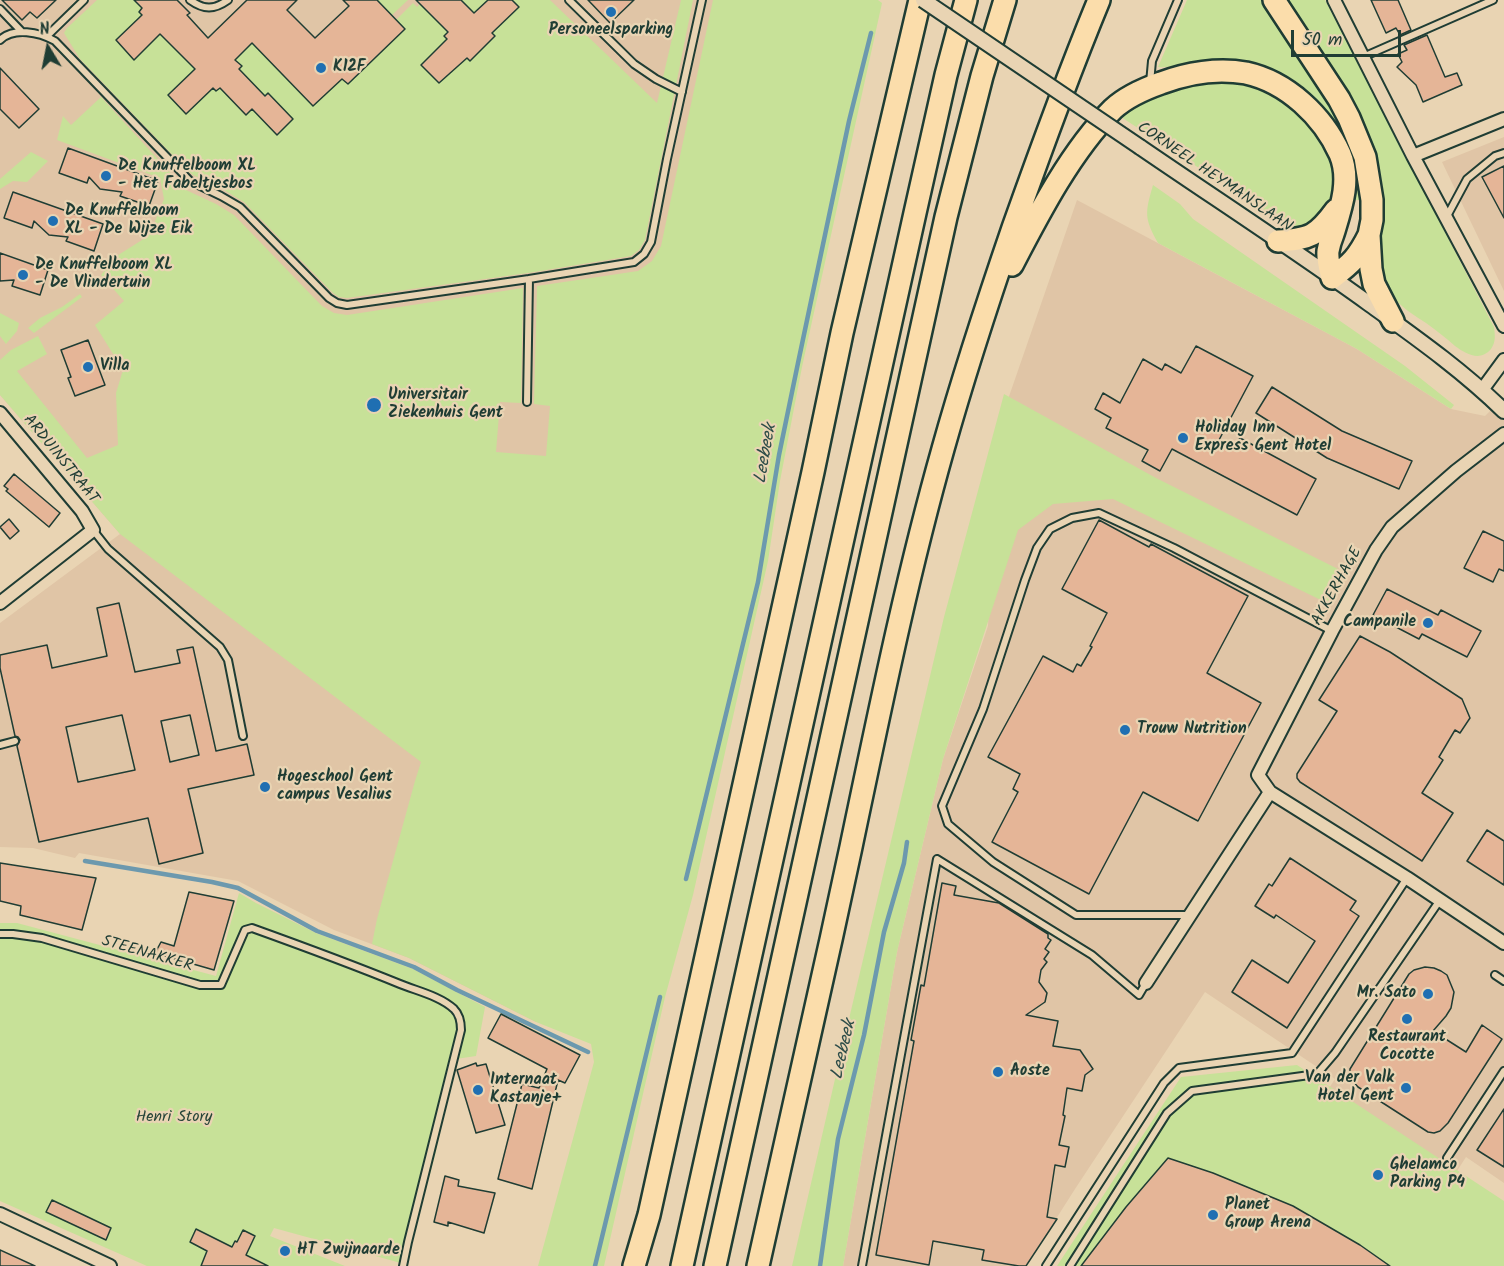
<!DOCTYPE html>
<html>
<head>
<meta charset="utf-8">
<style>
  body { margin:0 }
  #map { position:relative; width:1504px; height:1266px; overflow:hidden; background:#e9d4b3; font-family:Kalam,sans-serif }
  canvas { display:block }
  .north { position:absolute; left:18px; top:18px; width:60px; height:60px; -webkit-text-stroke:4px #e9d4b3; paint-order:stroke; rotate:350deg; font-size:16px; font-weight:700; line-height:24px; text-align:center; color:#1f3d34 }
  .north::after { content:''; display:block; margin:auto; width:21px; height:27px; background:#1f3d34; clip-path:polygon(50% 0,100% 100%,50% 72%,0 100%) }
  .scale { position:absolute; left:1291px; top:30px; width:110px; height:27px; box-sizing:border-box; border:3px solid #1f3d34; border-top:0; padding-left:8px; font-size:18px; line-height:21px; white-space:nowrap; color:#1f3d34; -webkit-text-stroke:4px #e9d4b3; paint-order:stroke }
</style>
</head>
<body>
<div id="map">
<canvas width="1504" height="1266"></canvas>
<div class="north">N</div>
<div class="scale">50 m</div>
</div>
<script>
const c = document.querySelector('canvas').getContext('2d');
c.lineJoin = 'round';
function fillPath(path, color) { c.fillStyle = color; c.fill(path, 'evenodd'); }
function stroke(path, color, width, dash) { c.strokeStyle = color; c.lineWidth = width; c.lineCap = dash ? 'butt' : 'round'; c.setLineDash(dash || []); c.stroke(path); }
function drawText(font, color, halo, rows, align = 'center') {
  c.font = font + ' Kalam,sans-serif'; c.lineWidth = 4.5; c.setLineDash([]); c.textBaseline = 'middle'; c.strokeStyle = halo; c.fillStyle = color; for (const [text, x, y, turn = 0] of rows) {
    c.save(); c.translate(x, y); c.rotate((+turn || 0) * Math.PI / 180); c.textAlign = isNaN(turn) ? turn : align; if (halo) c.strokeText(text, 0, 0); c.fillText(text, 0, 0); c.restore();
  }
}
const built = new Path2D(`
  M0 0H857L536 1022 409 958 334 930 238 881 79 853 75 858 33 848 0 847V623L120 534 0 395Z
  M1504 137V291L1442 162Z
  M1077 200 1357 349 1451 409 1485 416 1504 397V1183L1466 1157 1448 1185 1318 1105 1335 1079 1205 992 1075 1189 1026 1266H843L897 952 943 759 988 626 996 434Z`);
const green = new Path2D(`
  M97 0H134L142 8 139 12 142 15 116 41 134 59 161 34 195 69 168 95 186 113 213 88 216 91 220 88 245 115 252 109 277 135 293 119 265 96 239 69 242 66 226 50 247 48 252 43 313 106 342 79 348 84 405 29 396 20 413 3 417 7 420 4 448 32 447 39 421 65 439 83 467 58 470 60 495 37 492 33 519 7 512 0H550L657 103 681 0H693L645 240 639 250 631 256 528 273 347 298 339 297 333 293 244 202 224 190 193 175 187 170 80 59 64 33 67 28Z
  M377 0H408L392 15Z
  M461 0H488L474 13Z
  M713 0H878L882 3 802 367 780 481 768 561 693 895 665 997 604 1266H538L594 1062 591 1044 536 1022 409 958 372 944 377 919 415 781 421 762 120 534 0 395V360L11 350 38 336 47 354 17 371 87 458 118 445 116 393 123 370 95 325 124 301 101 275 115 257 142 240 152 229 164 199 160 178 57 140 63 116 71 125 101 97 186 190 216 204 234 215 322 306 334 313 347 315 523 288 521 403 500 402 496 452 546 456 550 406 534 404 537 286 638 271 652 261 661 246Z
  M1187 0H1266L1336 108 1359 157 1362 200H1355C1364 132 1300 68 1235 61 1220 59 1204 61 1189 63 1178 65 1169 68 1158 67Z
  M1289 0H1325L1494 327C1495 335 1496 342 1491 349 1480 362 1466 354 1455 346 1446 338 1436 330 1426 323 1414 315 1400 307 1391 294 1373 268 1383 234 1384 205 1385 188 1377 154 1370 138 1358 110 1343 83 1327 58 1315 38 1300 20 1289 0Z
  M1222 82C1239 83 1255 85 1271 94 1320 120 1370 197 1297 229L1286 225 1118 115 1156 94 1188 85Z
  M31 152 48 161 27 182 13 181 0 189V179Z
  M1153 185 1180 204 1193 219 1405 366 1454 405 1451 409 1357 349 1158 243C1144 218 1145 213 1153 185Z
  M80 294 82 297 34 333 28 328 40 318 62 307Z
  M0 313 19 323 17 331 6 344 0 336Z
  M1004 394 1156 478 1344 572 1327 603 1113 499 1053 504 1018 530 943 759 897 952 843 1266H792L844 1040 944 617Z
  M239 893 256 903 316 933 413 969 485 1007 476 1056 456 1059 435 1155 411 1245 408 1265 274 1228 270 1236 345 1266H147L0 1201V923H17L216 976Z
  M1297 1065 1504 1201V1266H1057L1181 1077Z`);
const stream = new Path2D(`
  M85 861 212 882 238 888 317 931 414 967 457 990 588 1052
  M686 879 758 582 779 455 798 363 849 121 871 33
  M595 1266 660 997
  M820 1266 838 1139 864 1035 884 932 904 863 907 842`);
const building = new Path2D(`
  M2 0H56L37 18 30 12 22 20Z
  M134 0H177L190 13 187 15 208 38 247 0H297L287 10 315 38 349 6 343 0H377L405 29 348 84 342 79 313 106 252 43 235 60 242 66 239 69 265 96 268 93 293 119 277 135 252 109 246 115 220 88 216 91 213 88 186 114 168 95 195 69 160 34 134 60 116 40 142 15 139 12 142 8Z
  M416 0H461L474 13 488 0H512L519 7 492 33 495 36 470 61 467 58 439 83 421 65 447 39 444 36 448 32Z
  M588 0H634L610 23Z
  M1371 0H1398L1411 30 1400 35 1396 28 1386 33Z
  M1427 35 1445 77 1457 73 1462 85 1423 102 1416 85 1397 67 1402 62 1398 54 1407 50 1404 45Z
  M0 68 39 109 19 128 0 109Z
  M68 148 158 181 149 206 120 196 122 192 100 189 89 177 87 183 59 173Z
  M1504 166V218L1482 177Z
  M13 192 103 224 94 251 66 241 68 237 49 235 34 221 32 228 4 218Z
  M0 253 48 270 40 295 12 286 14 280 0 281Z
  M88 340 105 385 75 396 68 378 71 377 61 350Z
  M1196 346 1253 376 1219 440 1234 448 1240 438 1316 479 1297 515 1172 449 1160 471 1142 461 1148 450 1106 428 1111 418 1095 409 1103 393 1120 403 1143 359 1162 370 1165 364 1181 373Z
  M1272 387 1342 431 1412 461 1399 489 1327 458 1256 413Z
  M14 474 60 513 49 527 6 491 8 489 4 486Z
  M9 519 19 531 10 539 0 527Z
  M1099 520 1149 547 1151 544 1248 596 1207 673 1261 703 1198 821 1143 792 1089 894 992 842 1018 792 1013 789 1020 774 988 757 1043 656 1073 672 1077 664 1081 666 1092 647 1090 646 1107 613 1062 589Z
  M1483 531 1504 541V571L1499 569 1493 582 1464 568Z
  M1387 589 1438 615 1441 610 1481 631 1467 657 1422 634 1419 639 1373 615Z
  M119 603 135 672 180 663 177 650 193 647 216 751 247 744 254 775 188 789 203 853 159 864 148 818 39 842 17 746 20 740 18 737 15 736 0 668V655L47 645 52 668 107 656 97 608ZM122 715 135 770 78 782 66 727ZM190 715 199 755 170 762 161 721Z
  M1360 636 1390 652 1462 699 1470 718 1460 733 1455 730 1439 757 1443 760 1422 793 1453 813 1422 861 1300 782 1297 778V774L1337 711 1319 700Z
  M1487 830 1504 841V885L1467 861Z
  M1290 858 1356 901 1350 910 1359 916 1287 1028 1232 992 1252 960 1288 983 1315 941 1276 915 1274 918 1255 906 1269 884 1272 886Z
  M0 863 96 878 82 930 20 915 21 906 0 901Z
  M942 883 956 886 954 895 999 903 1048 934V938L1051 940 1045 949 1049 952 1044 959 1047 962 1041 970 1039 982 1047 993 1045 1002 1026 1015 1058 1021 1053 1046 1080 1050 1093 1069 1085 1075 1082 1091 1067 1088 1063 1115 1065 1116 1059 1145 1069 1147 1065 1167 1055 1165 1047 1217 1057 1219 1026 1266H1019L982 1260 984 1250 933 1241 929 1265 876 1255 914 1041 911 1040 921 985 924 986Z
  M189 892 234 901 214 970 155 953 161 942 174 946Z
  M1425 967 1434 968 1441 971 1447 975 1454 992 1451 1008 1446 1016 1433 1031 1466 1052 1482 1025 1502 1039 1448 1123 1440 1131 1434 1133 1428 1132 1358 1087 1350 1078V1069L1409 974 1414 970Z
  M501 1014 580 1055 565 1083 558 1080 532 1189 498 1179 522 1084 539 1088 547 1069 488 1038Z
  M476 1063 477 1066 486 1064 505 1125 476 1133 457 1070Z
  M1504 1109V1167L1477 1150Z
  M1168 1158 1213 1173 1293 1206 1360 1245 1390 1266H1081L1126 1207Z
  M445 1176 459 1180 458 1186 495 1193 484 1233 448 1222V1226L434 1222Z
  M52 1200 111 1228 106 1240 46 1212Z
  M196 1229 232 1247 235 1241 237 1242 243 1230 255 1236 246 1255 268 1266H201L207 1251 190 1242Z
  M0 1250 35 1266H0Z`);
const service = new Path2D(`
  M190 0C204 10 214 10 228 0
  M569 0 634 64 656 79 682 92
  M0 9 22 32
  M47 36 84 0
  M0 40C14 27 39 32 55 41L190 181 221 196 240 207 329 298 337 303 347 305 529 279 527 402
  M1363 57 1493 0
  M1150 83 1152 61 1178 0
  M1446 218 1467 179 1495 156 1504 153
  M529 279 634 262 644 254 651 242 667 159 702 0
  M93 530 108 549 220 647 228 660 243 736
  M0 745 15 741
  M1190 915H1076L993 862 948 824 942 806 983 709 1025 580 1037 548 1050 529 1072 518 1099 513 1174 548 1332 631
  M0 934H13L42 938 200 985H221L245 930 252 928C302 946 351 964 400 984 417 991 440 996 454 1009 460 1015 461 1022 461 1030L408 1242 403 1266
  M1495 975 1504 981
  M1447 1158 1504 1071
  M862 1266 937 859 1092 955 1139 995 1146 983
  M1046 1266 1164 1083 1179 1068 1292 1053 1407 878
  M1070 1266 1167 1113 1192 1091 1317 1074 1335 1053 1440 900`);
const minor = new Path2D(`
  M1334 0 1413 156 1504 326
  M1413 156 1504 119
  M1482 390 1504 360
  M0 413 82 511 93 530 0 603
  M1504 434 1456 471 1392 527 1376 550 1332 631 1258 775 1270 792 1407 878 1504 943
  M1146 983 1270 792
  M0 1214 110 1266`);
const tertiary = new Path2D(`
  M1140 147C1216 199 1293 249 1368 303 1415 337 1462 370 1504 411`);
const motorway = new Path2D(`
  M1274 0 1339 99 1349 118 1365 157 1372 200V220L1369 235 1371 269 1374 284 1393 321
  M1278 241C1310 239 1317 236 1336 210
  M1012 265C1039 213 1071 151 1113 109 1126 97 1144 89 1161 83 1187 73 1218 68 1246 73 1287 82 1323 116 1340 154 1351 180 1341 208 1333 234 1331 239 1329 245 1328 251 1327 260 1330 269 1332 278 1352 263 1358 257 1369 235
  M634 1266 649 1215 813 472 842 333 920 0
  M682 1266 915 213 946 75 966 0
  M715 1266 946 217 982 76 1005 0
  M758 1266C790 1127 821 987 851 847 879 714 906 580 943 449 964 374 988 301 1013 228 1040 152 1068 75 1099 0`);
const tertiaryBridge = new Path2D(`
  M923 0 1140 147`);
const markers = [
  [611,12,6,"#1f6fb2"],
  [321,68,6,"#1f6fb2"],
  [106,176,6,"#1f6fb2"],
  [53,221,6,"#1f6fb2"],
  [23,275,6,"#1f6fb2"],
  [88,367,6,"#1f6fb2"],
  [374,405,8,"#1f6fb2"],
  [1183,438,6,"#1f6fb2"],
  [1428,623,6,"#1f6fb2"],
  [1125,730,6,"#1f6fb2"],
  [265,787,6,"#1f6fb2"],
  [1428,994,6,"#1f6fb2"],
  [1407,1019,6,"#1f6fb2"],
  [998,1072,6,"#1f6fb2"],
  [1406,1088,6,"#1f6fb2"],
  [478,1090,6,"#1f6fb2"],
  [1378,1175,6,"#1f6fb2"],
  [1213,1215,6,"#1f6fb2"],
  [285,1251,6,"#1f6fb2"]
];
const poiNames = [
  ["Personeelsparking",611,31,"center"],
  ["K12F",333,68],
  ["De Knuffelboom XL",118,167],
  ["- Het Fabeltjesbos",118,185],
  ["De Knuffelboom",65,212],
  ["XL - De Wijze Eik",65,230],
  ["De Knuffelboom XL",35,266],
  ["- De Vlindertuin",35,284],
  ["Villa",100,367],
  ["Universitair",388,396],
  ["Ziekenhuis Gent",388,414],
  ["Holiday Inn",1195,429],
  ["Express Gent Hotel",1195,447],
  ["Campanile",1416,623,"right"],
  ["Trouw Nutrition",1137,730],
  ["Hogeschool Gent",277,778],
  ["campus Vesalius",277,796],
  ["Mr. Sato",1416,994,"right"],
  ["Restaurant",1407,1038,"center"],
  ["Cocotte",1407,1056,"center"],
  ["Aoste",1010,1072],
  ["Van der Valk",1394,1079,"right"],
  ["Hotel Gent",1394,1097,"right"],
  ["Internaat",490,1081],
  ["Kastanje+",490,1099],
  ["Ghelamco",1390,1166],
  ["Parking P4",1390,1184],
  ["Planet",1225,1206],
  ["Group Arena",1225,1224],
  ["HT Zwijnaarde",297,1251]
];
const streetNames = [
  ["CORNEEL HEYMANSLAAN",1214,178,34],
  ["ARDUINSTRAAT",60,460,51],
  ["AKKERHAGE",1338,587,-61],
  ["STEENAKKER",147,955,16]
];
const parkNames = [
  ["Henri Story",174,1118]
];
const waterNames = [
  ["Leebeek",767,454,-80],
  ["Leebeek",845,1050,-77]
];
fillPath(built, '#e0c5a6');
fillPath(green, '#c7e198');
stroke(stream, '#6c99ae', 4.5);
fillPath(building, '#e5b597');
stroke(building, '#1f3d34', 1.5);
stroke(service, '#1f3d34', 10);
stroke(minor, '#1f3d34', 16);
stroke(tertiary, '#1f3d34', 18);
stroke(motorway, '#1f3d34', 26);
stroke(service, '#e9d4b3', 6);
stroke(minor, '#e9d4b3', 12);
stroke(tertiary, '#e9d4b3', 14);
stroke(motorway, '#fbddab', 21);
stroke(tertiaryBridge, '#1f3d34', 18, []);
stroke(tertiaryBridge, '#e9d4b3', 14);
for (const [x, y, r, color] of markers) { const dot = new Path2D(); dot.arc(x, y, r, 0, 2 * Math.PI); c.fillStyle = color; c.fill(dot); stroke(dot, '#e9d4b3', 2); }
drawText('bold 16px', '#1f3d34', '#e9d4b3', poiNames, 'left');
drawText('16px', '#1f3d34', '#e9d4b3', streetNames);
drawText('16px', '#274539', '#e9d4b3', parkNames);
drawText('italic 18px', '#2c4c48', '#e9d4b3', waterNames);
</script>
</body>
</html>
